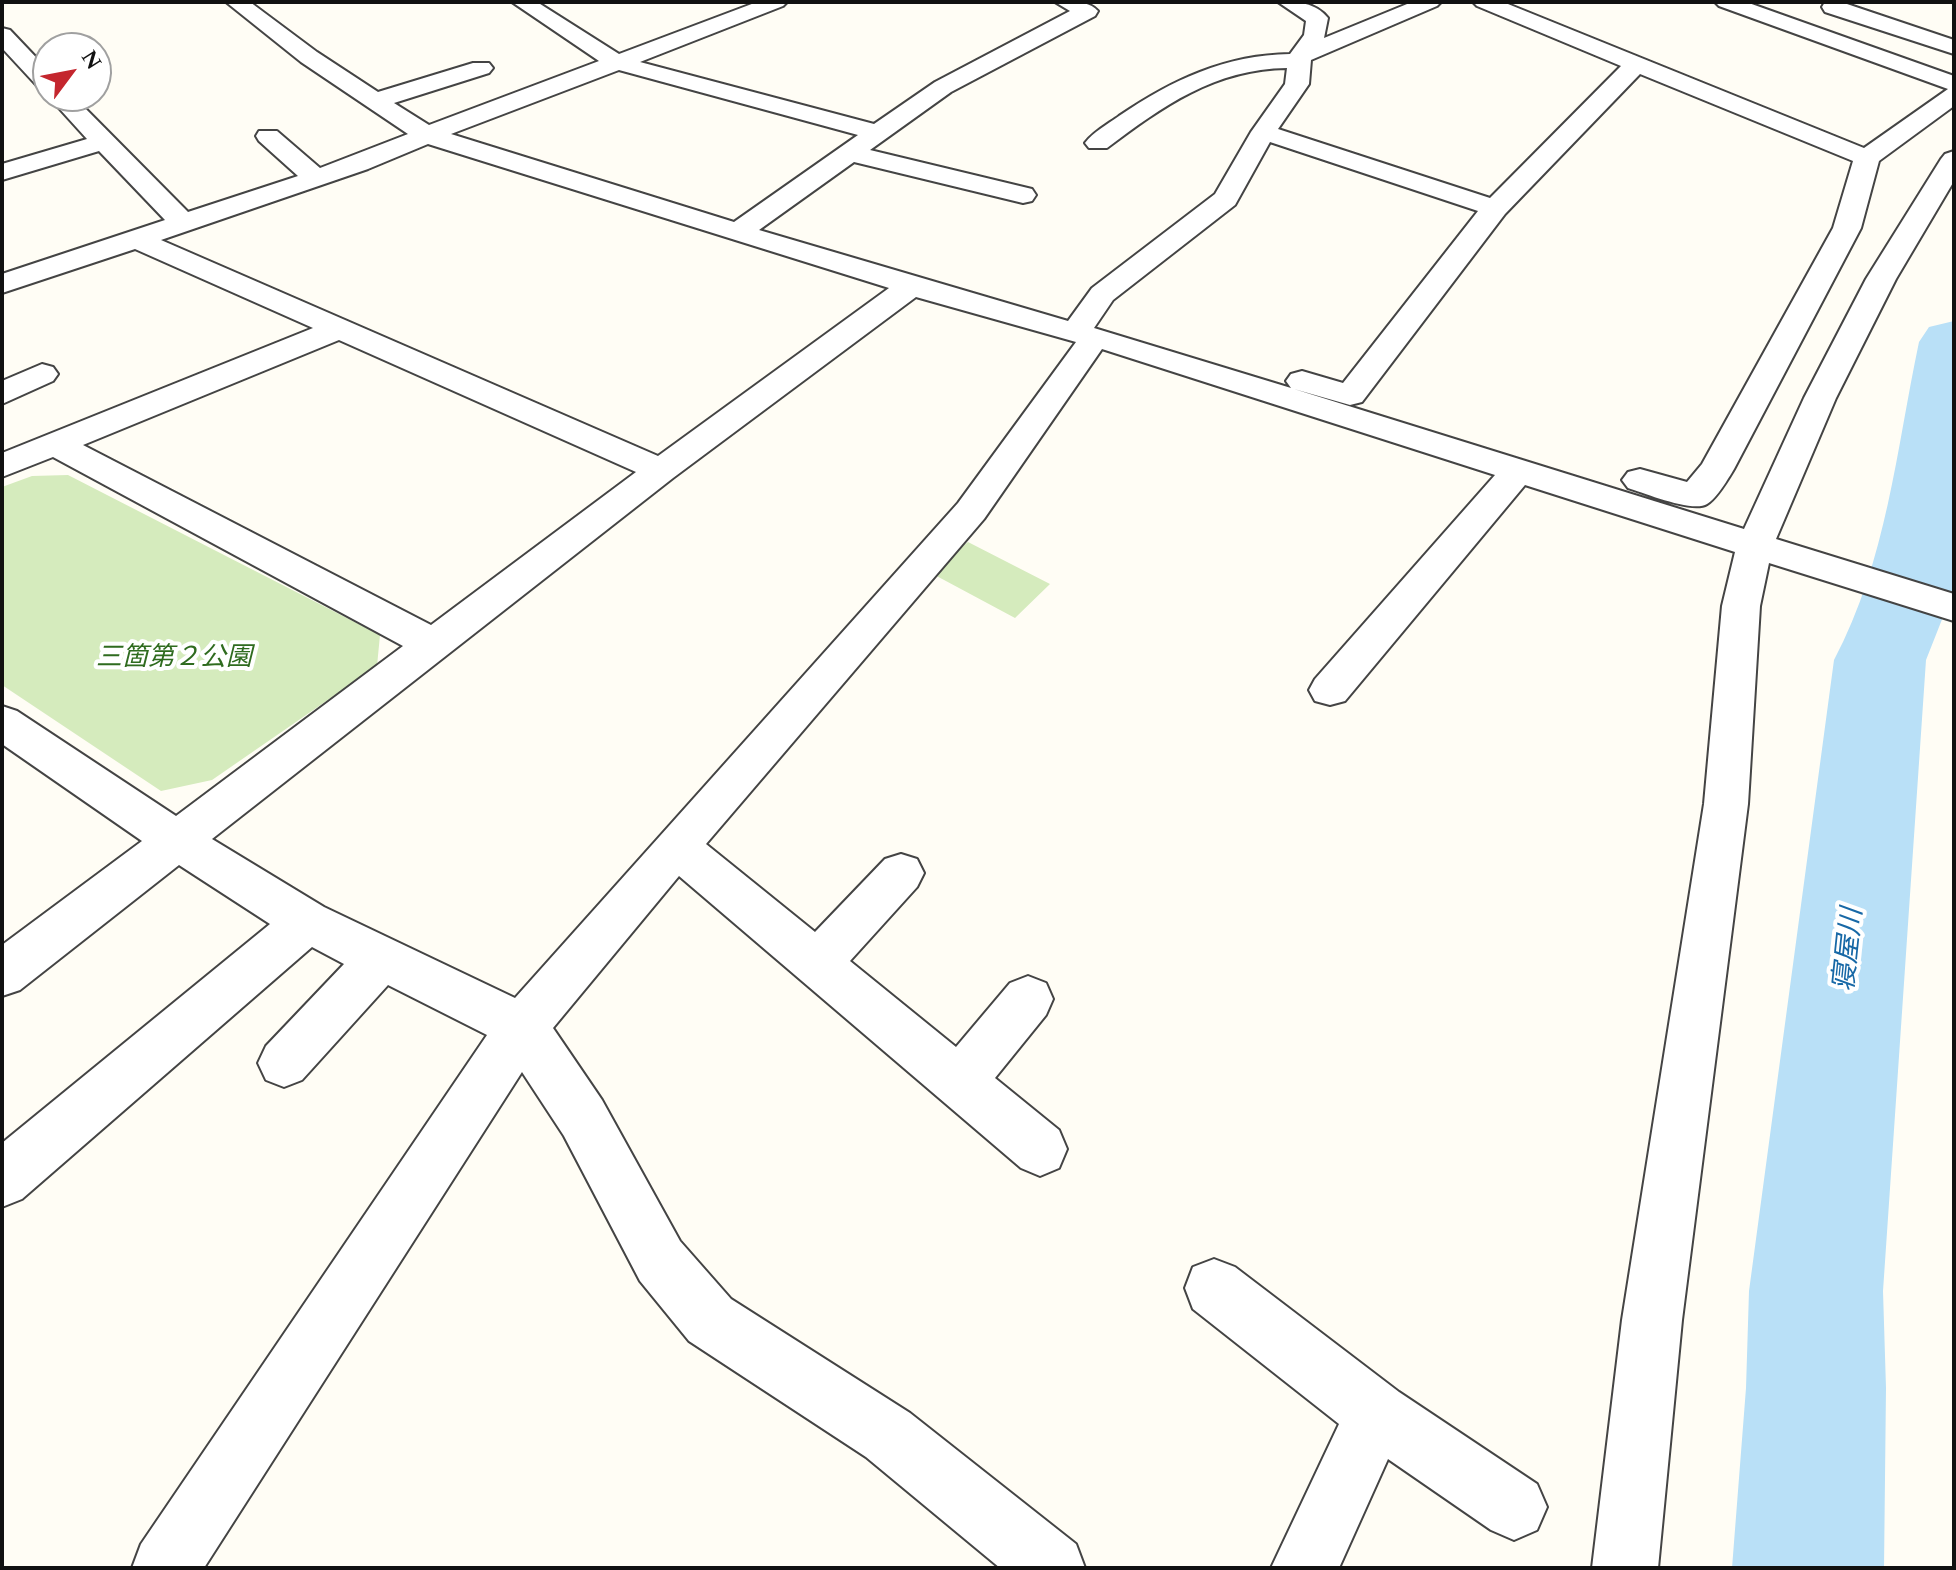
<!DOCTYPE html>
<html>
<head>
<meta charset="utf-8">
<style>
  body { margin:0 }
  #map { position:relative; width:1956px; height:1570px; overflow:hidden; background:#fffdf5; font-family:Spectral,serif }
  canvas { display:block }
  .frame { position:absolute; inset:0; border:4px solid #111; pointer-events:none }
  .north { position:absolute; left:32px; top:32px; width:80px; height:80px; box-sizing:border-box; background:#fff; border:2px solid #a0a0a0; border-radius:50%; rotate:58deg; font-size:22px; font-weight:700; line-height:32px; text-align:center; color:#111 }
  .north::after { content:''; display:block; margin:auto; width:28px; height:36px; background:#c4262e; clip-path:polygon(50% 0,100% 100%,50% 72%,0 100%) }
</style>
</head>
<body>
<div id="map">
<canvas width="1956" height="1570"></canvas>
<div class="frame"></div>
<div class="north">N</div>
</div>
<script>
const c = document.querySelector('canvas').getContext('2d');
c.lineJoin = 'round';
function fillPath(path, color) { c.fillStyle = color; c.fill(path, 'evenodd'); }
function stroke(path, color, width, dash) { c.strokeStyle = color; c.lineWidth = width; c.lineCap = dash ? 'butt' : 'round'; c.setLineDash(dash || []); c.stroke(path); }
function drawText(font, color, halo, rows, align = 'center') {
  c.font = font + ' Spectral,"Noto Sans JP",serif'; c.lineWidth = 8; c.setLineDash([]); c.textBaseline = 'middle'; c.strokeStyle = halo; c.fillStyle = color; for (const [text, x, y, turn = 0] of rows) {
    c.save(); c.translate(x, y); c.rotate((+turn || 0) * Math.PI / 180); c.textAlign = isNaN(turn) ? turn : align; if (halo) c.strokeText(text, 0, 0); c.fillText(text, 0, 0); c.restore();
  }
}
const green = new Path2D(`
  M68 475 380 635 377 666 212 780 161 791 2 685V487L32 476Z
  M968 542 1050 584 1015 618 931 573Z`);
const river = new Path2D(`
  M1954 321V589L1926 660 1883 1291 1886 1388 1884 1568H1732L1746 1388 1749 1291 1834 660C1887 560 1896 451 1919 342L1929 327Z`);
const minor = new Path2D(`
  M226 2H250L317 52 378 92 473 63H489L493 68 489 73 394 103 429 125 599 61 512 2H537L619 54 757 2H787L783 6 640 62 874 124 935 82 1070 11 1055 2C1070 2 1088 0 1098 11L1095 16 951 92 870 150 1032 189 1036 195 1032 201 1023 203 854 162 759 230 1068 321 1092 288 1215 194 1251 132 1285 84 1287 68C1214 69 1163 106 1107 148H1089L1085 143C1093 132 1108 124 1119 116 1172 80 1225 55 1290 54L1304 35 1306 21 1278 2C1298 2 1315 2 1328 18L1324 38 1412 2H1441L1437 6 1311 60 1309 84 1278 129 1490 198 1621 66 1477 6 1473 2H1503L1864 148 1948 89 1719 6 1715 2H1746L1954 76V106L1879 161 1861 228 1734 469C1728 479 1717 498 1707 504 1693 513 1644 493 1628 488L1622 480 1628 472 1640 469 1687 482 1702 464 1833 228 1853 161 1640 74 1505 214 1362 402 1350 405 1294 389 1744 529 1804 398 1866 279 1941 159 1945 154 1954 151V181L1896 279 1836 398 1776 539 1954 594V621L1769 563 1760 606 1748 804 1682 1320 1658 1568H1592L1622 1320 1704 804 1722 606 1735 552 1525 485 1345 701 1330 705 1315 701 1309 690 1315 679 1495 475 1102 349 984 519 706 844 815 932 885 859 901 854 917 859 924 873 917 887 850 961 956 1047 1010 983 1028 976 1046 983 1053 999 1046 1015 995 1078 1059 1130 1067 1149 1059 1168 1040 1176 1021 1168 679 876 553 1028 602 1100 680 1241 731 1299 910 1413 1076 1544 1085 1568H1000L866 1457 689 1341 640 1281 564 1136 522 1072 204 1568H132L141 1544 487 1035 388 985 302 1080 284 1087 266 1080 258 1063 266 1046 344 964 312 947 22 1199 2 1207V1143L270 924 179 865 20 990 2 996V945L142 841 2 744V706L17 711 176 816 403 646 53 457 2 477V453L313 328 135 249 2 293V274L165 220 99 151 2 180V164L87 139 48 96H73L188 212 298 176 259 141 256 136 259 131H277L320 168 408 134 301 62ZM619 70 858 135 734 222 451 134ZM1270 142 1478 211 1343 383 1302 371 1291 374 1286 381 1291 388 1094 328 1113 300 1235 205ZM428 144 889 288 658 456 161 240 368 169ZM916 297 1076 342 958 503 515 998 324 907 212 839 673 478ZM339 340 636 472 431 625 83 445Z
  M1825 2H1841L1954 40V54L1825 12 1822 7Z
  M2 28 10 30 48 70V91L40 89 2 48Z
  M42 364 53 367 58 374 53 381 2 404V381Z
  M1214 1259 1235 1267 1399 1392 1537 1484 1547 1507 1537 1530 1514 1540 1491 1530 1388 1459 1339 1568H1271L1339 1424 1193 1309 1185 1288 1193 1267Z`);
const parkNames = [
  ["三箇第２公園",174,660]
];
const waterNames = [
  ["寝屋川",1851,950,-84]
];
fillPath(green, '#d5ebbd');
fillPath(river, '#b9e0f7');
stroke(minor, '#444', 4);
fillPath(minor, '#fff');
drawText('italic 26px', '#2f6b1f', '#fff', parkNames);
drawText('italic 28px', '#1768a6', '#fff', waterNames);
</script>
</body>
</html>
